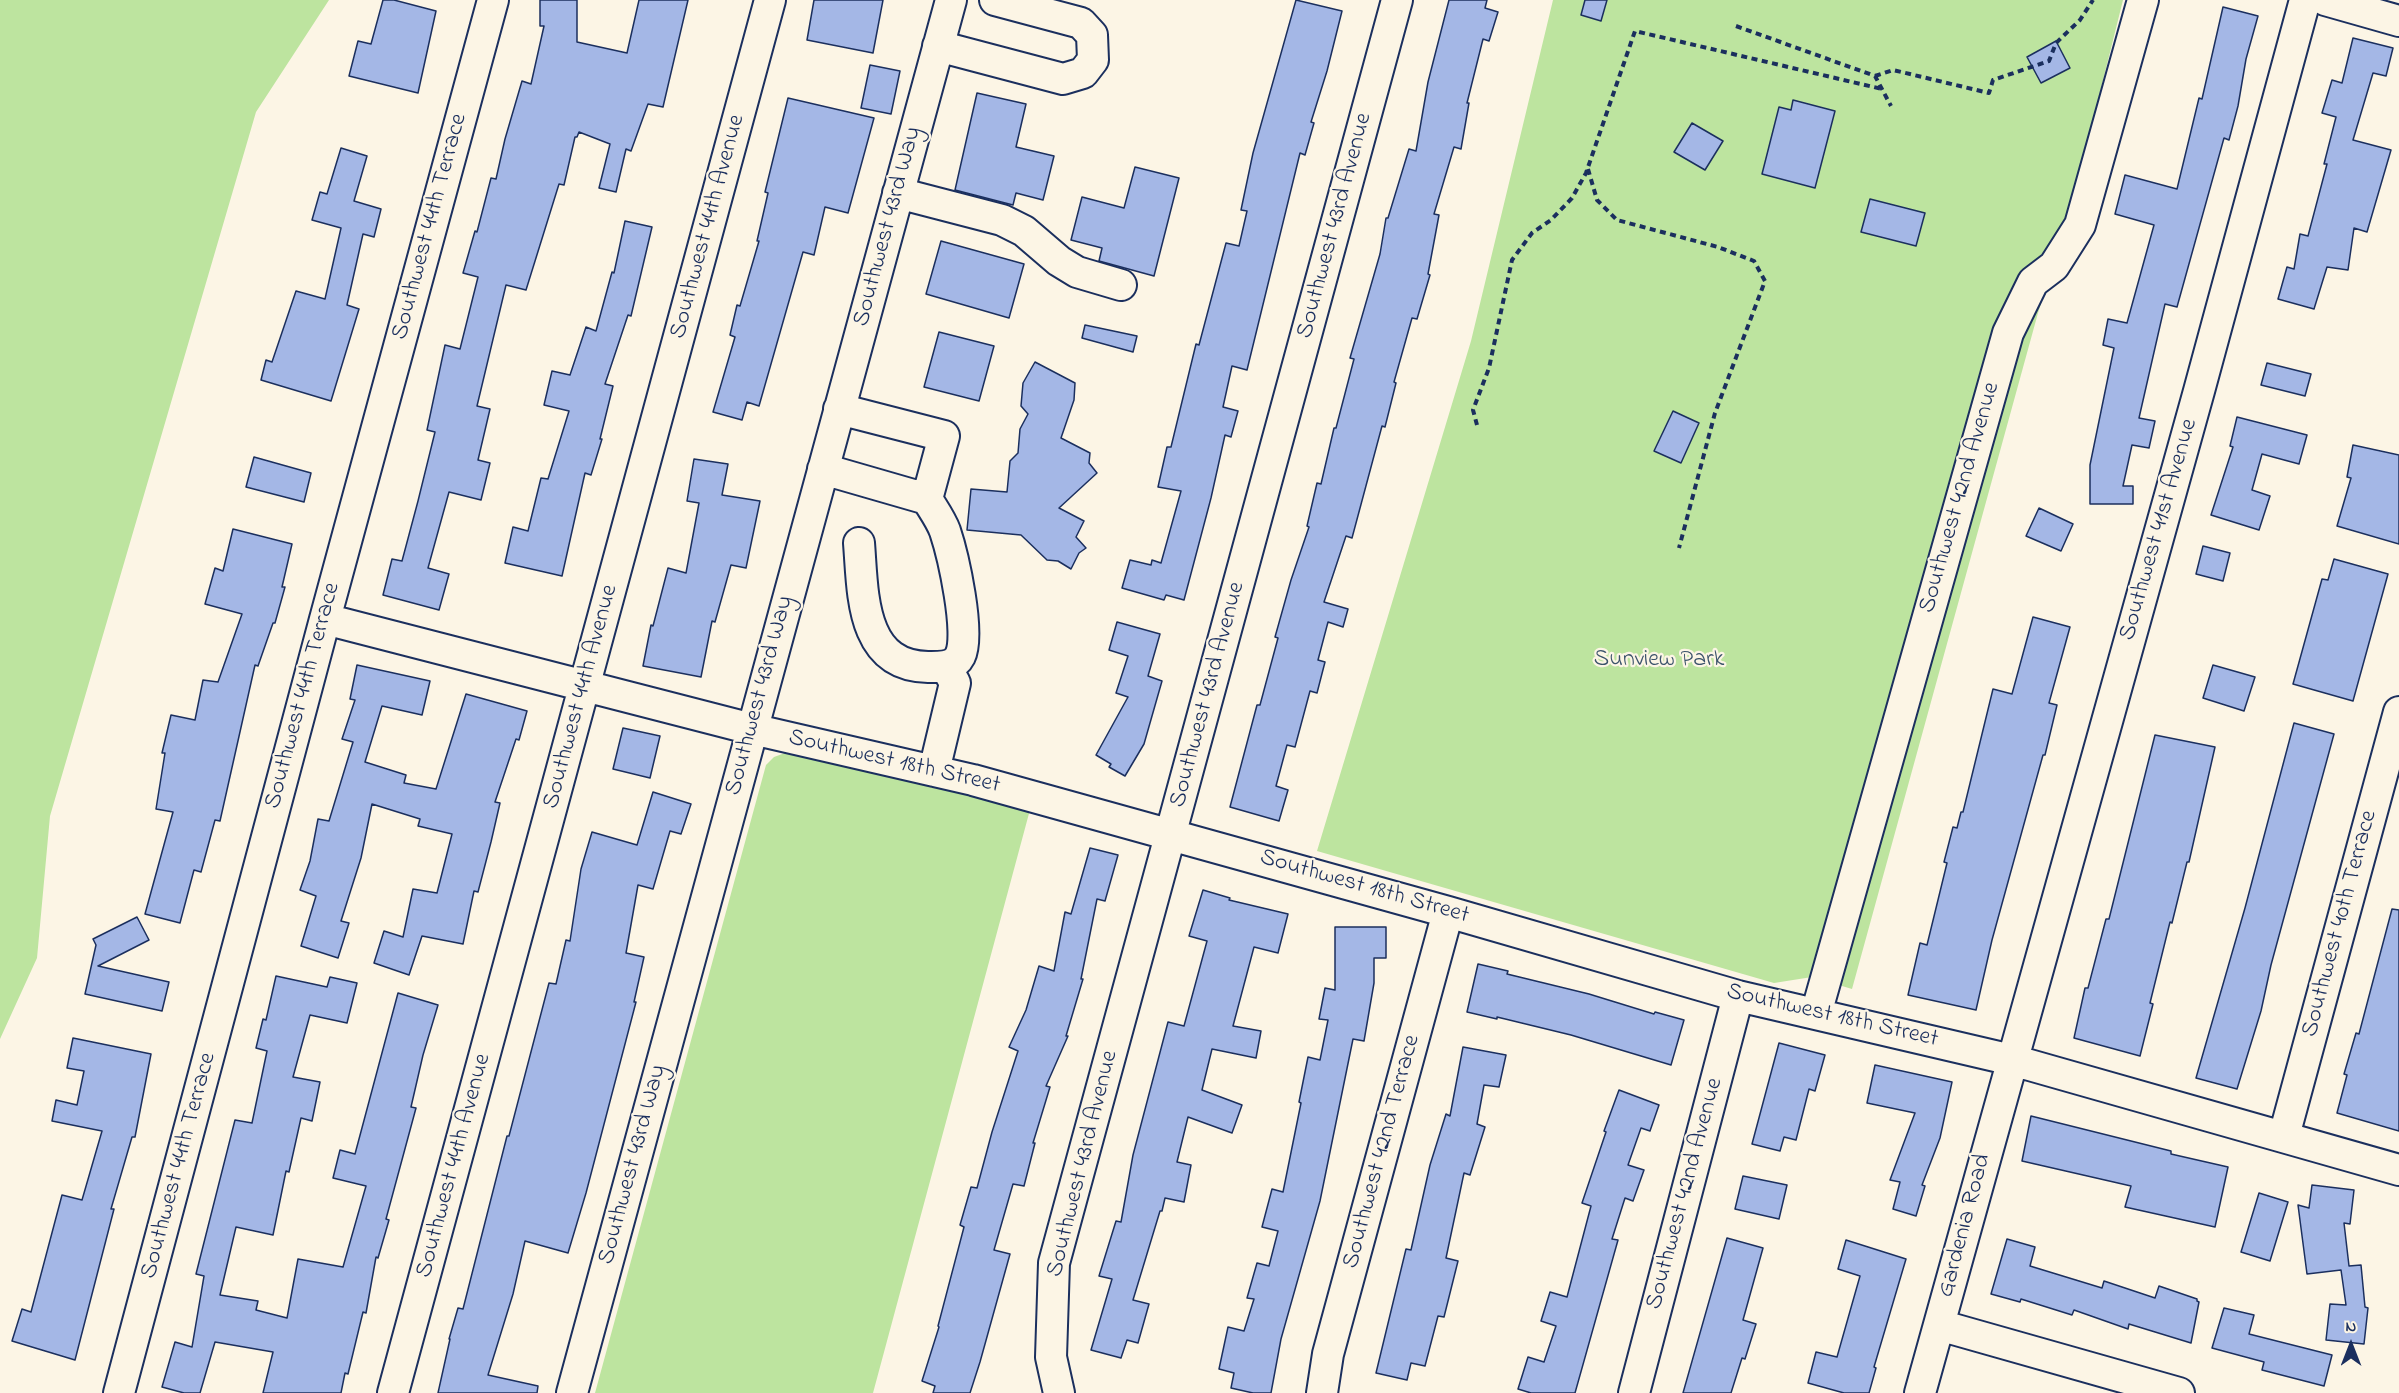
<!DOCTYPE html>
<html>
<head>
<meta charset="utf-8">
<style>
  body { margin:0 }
  #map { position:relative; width:2399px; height:1393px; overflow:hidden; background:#fcf5e5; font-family:"Indie Flower",sans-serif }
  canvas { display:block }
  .north { position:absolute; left:2321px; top:1315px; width:60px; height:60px; -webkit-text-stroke:4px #fcf5e5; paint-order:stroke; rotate:0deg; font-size:16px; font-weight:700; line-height:24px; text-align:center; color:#1b2f5e }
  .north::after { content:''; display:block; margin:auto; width:21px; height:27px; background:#1b2f5e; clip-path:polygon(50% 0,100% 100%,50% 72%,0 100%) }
</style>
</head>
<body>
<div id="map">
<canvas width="2399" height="1393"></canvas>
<div class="north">N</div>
</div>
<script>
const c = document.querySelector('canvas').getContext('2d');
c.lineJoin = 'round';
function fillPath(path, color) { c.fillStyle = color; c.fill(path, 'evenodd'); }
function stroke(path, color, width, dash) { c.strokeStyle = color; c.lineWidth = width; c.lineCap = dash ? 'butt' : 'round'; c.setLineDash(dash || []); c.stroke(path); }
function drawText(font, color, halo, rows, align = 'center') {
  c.font = font + ' "Indie Flower",sans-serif'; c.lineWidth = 4.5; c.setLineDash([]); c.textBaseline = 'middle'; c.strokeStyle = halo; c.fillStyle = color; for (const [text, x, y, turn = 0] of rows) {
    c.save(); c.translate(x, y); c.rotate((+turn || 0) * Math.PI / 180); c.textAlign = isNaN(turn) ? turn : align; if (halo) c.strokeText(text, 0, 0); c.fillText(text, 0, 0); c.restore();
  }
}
const green = new Path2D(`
  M0 0H329L256 112 50 816 37 958 0 1039Z
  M1553 0H2123L2068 221 2038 313 1852 989 1812 977 1774 983 1317 851 1471 341Z
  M785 753 1031 806 873 1393H595L766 765 774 757Z`);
const building = new Path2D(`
  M383 0H394L436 11 418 93 349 76 358 41 371 44Z
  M540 0H577V42L627 53 639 0H688L663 107 648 104 631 151 626 149 616 192 599 188 610 144 579 132 577 137H575L564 185 559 184 526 290 506 285 477 406 490 409 478 460 490 463 481 500 449 492 428 568 449 574 439 610 383 595 392 559 402 561 418 501 435 432 427 430 445 345 460 349 478 277 463 273 475 231 477 232 491 178 496 179 505 139 522 81 531 84 544 26H540Z
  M814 0H883L873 53 807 40Z
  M1296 0 1342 11 1327 71 1311 122 1314 123 1305 155 1300 153 1247 370 1232 366 1223 407 1238 411 1231 437 1225 435 1211 498 1184 600 1166 595 1164 600 1122 588 1130 560 1151 565 1152 560 1161 563 1181 491 1158 487 1167 447H1171L1196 344 1199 345 1226 243 1239 246 1247 211 1241 210 1253 153Z
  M1449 0H1487L1485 8 1498 12 1489 41 1483 39 1467 103H1469L1461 149 1454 147 1434 214 1439 215 1428 274 1430 275 1417 319 1412 318 1394 382 1396 383 1385 427 1382 426 1352 538 1346 536 1324 602 1348 609 1343 627 1328 622 1318 660 1325 662 1317 693 1310 691 1295 747 1287 745 1276 786 1288 790 1279 821 1230 807 1257 705H1260L1278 638 1275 637 1291 580 1309 527 1307 526 1317 483 1321 484 1334 428H1336L1354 359 1350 358 1380 254 1386 218H1388L1409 149 1416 151 1428 82Z
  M1585 0H1607L1601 21 1581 15Z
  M2223 7 2258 16 2246 59 2238 106 2229 140 2224 138 2177 307 2165 304 2139 418 2155 421 2149 448 2132 445 2123 486H2133V504H2090V465L2114 348 2103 345 2108 319 2127 323 2154 225 2115 214 2125 175 2177 189 2199 98 2202 99Z
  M2353 38 2393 48 2386 76 2373 73 2353 140 2391 150 2367 232 2354 228 2348 270 2327 267 2314 309 2278 299 2287 267 2294 269 2300 234 2308 236 2327 164H2324L2336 117 2322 113 2332 80 2342 83Z
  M2056 41 2070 68 2041 83 2027 57Z
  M870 65 900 71 891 114 861 108Z
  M977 93 1026 104 1016 147 1054 156 1043 200 1016 193 1013 205 955 190Z
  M788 98 874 118 848 213 825 207 814 255 803 252 759 406 747 402 742 420 713 412 735 337 730 335 737 305 740 306 759 241H757L768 193 765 192Z
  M1793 100 1835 111 1815 188 1762 174 1779 107 1791 110Z
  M1692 123 1723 141 1705 170 1674 152Z
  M341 148 367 156 354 201 381 209 374 237 363 234 347 305 359 309 331 401 261 380 266 360 272 362 296 291 325 299 341 228 312 220 320 192 327 194Z
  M1135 167 1179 178 1154 276 1099 261 1102 248 1071 240 1082 197 1124 208Z
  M1870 199 1925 213 1916 246 1861 232Z
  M625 221 652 227 631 316 628 315 605 384 613 386 600 439H602L591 475 585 473 562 576 505 563 513 527 528 531 541 478 548 479 569 411 544 405 552 371 570 375 586 327 596 331 612 272 614 273Z
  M941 241 1024 264 1009 318 926 294Z
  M1085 325 1137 336 1133 352 1082 338Z
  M939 332 994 346 979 401 924 387Z
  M1035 362 1075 383 1074 400 1061 438 1090 453 1089 463 1097 473 1059 508 1084 521 1076 537 1086 548 1079 553 1071 569 1058 561 1047 560 1021 535 967 530 971 489 1007 492 1010 461 1018 453 1020 429 1028 414 1021 406 1023 383Z
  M2267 363 2311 374 2305 396 2261 385Z
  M1673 411 1699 423 1681 463 1654 451Z
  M2237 417 2307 435 2299 464 2262 454 2252 490 2270 496 2259 530 2211 515 2233 447 2230 446Z
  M2353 445 2399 455V544L2337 526 2351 478 2347 477Z
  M254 457 311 473 304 502 246 487Z
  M694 459 728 464 722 495 760 501 746 568 731 565 715 622 712 621 701 677 643 666 651 625 653 626 668 568 686 573 699 503 687 501Z
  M2039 508 2073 524 2061 551 2026 536Z
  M233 529 292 544 282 587H285L275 623H273L258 666 255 665 220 821 215 820 201 872 194 870 180 923 145 914 173 812 156 809 165 753H162L171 715 195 720 203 680 218 682 242 614 205 604 215 568 223 571Z
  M2203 546 2230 553 2223 581 2196 574Z
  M2334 559 2388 574 2353 701 2293 684 2322 579 2328 580Z
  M2033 617 2070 627 2049 703 2057 705 2045 755H2043L1992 940 1976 1010 1908 995 1920 943 1927 945 1947 863 1944 862 1953 827 1957 828 1961 812H1963L1993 689 2012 694Z
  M1117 622 1160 634 1148 676 1162 681 1144 744 1125 776 1109 767 1111 764 1096 755 1128 697 1116 693 1128 656 1109 650Z
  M357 665 430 681 422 715 382 706 365 762 406 775 404 783 436 789 466 694 527 711 519 740 516 739 495 802 500 803 491 842 478 892 474 891 463 944 422 936 409 975 374 963 384 931 403 937 413 889 437 893 452 834 418 826 420 819 372 804 361 858 341 921 349 923 338 958 301 946 316 896 300 890 310 861 318 819 329 821 353 742 342 739 355 700 350 699Z
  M2213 665 2255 677 2244 711 2203 698Z
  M2294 723 2334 734 2271 965 2261 1011 2237 1089 2196 1078 2245 908Z
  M623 728 660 736 650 778 613 769Z
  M2155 735 2215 747 2189 862H2187L2172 923 2170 922 2150 1003 2153 1004 2140 1056 2074 1038 2085 988H2088L2106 919H2109Z
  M653 792 691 804 681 834 670 831 653 889 638 885 626 953 644 957 634 1002H636L586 1193 568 1253 525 1241 513 1294 488 1375 538 1386 537 1393H438L450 1339H449L458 1308 463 1309 507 1136H509L549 983 556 984 566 940 570 941 581 869 592 832 637 845Z
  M1090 848 1118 855 1105 901 1097 899 1081 979H1083L1066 1036H1068L1046 1086 1050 1087 1033 1143H1035L1024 1186 1013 1184 994 1250 1010 1254 980 1362 970 1393H933L935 1386 922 1381 939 1327 938 1326 964 1227 960 1225 971 1187 977 1188 992 1132 1018 1051 1009 1047 1026 1010 1039 966 1054 971 1065 912 1071 914Z
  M1203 890 1230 898 1229 900 1288 914 1278 953 1254 947 1233 1026 1261 1031 1256 1058 1212 1049 1202 1090 1242 1105 1232 1133 1188 1117 1177 1162 1191 1165 1184 1202 1165 1198 1162 1211H1160L1133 1300 1149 1304 1138 1343 1127 1340 1121 1358 1091 1350 1112 1279 1099 1276 1116 1221 1121 1222 1133 1155 1168 1022 1184 1026 1207 941 1189 936Z
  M2392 909 2399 910V1131L2337 1113 2347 1075 2344 1074 2356 1033 2359 1034Z
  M137 917 149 940 98 966 169 982 162 1011 85 994 96 945 93 939Z
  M1335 927H1386V958H1374V983L1364 1041 1353 1039 1320 1201 1281 1339 1271 1393H1253L1231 1388 1234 1373 1219 1369 1228 1327 1244 1331 1254 1299 1247 1298 1257 1263 1269 1266 1278 1231 1262 1227 1272 1189 1283 1192 1301 1103 1299 1102 1308 1057 1320 1060 1328 1020 1319 1019 1325 988 1335 990Z
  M1478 964 1508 971 1507 974 1589 994 1654 1014 1655 1012 1684 1020 1671 1065 1571 1035 1497 1017V1019L1467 1012Z
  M276 976 327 987 330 977 357 983 347 1023 310 1015 293 1077 320 1082 312 1121 301 1118 289 1172 286 1171 273 1235 236 1227 220 1295 258 1301 256 1310 287 1318 298 1259 343 1267 366 1186 333 1178 340 1150 355 1154 398 993 438 1005 423 1055 411 1107 416 1108 386 1219 389 1220 378 1258 376 1257 366 1313 363 1312 348 1374 345 1373 341 1393H263L273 1352 215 1342 200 1393H184L162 1387 175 1342 192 1347 204 1276 196 1274 235 1120 252 1123 267 1051 256 1048 263 1019 266 1020Z
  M73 1038 151 1054 135 1137H132L111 1209H114L75 1360 12 1341 22 1309 31 1312 62 1195 82 1200 102 1131 52 1121 56 1100 77 1105 84 1071 67 1068Z
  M1779 1043 1825 1055 1815 1091 1809 1089 1796 1140 1784 1137 1780 1151 1752 1144Z
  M1463 1047 1506 1055 1499 1087 1484 1085 1477 1124 1485 1127 1470 1175 1464 1173 1446 1258 1458 1261 1444 1317 1438 1316 1425 1366 1411 1363 1407 1380 1376 1373 1406 1249 1411 1250 1430 1165 1446 1114 1450 1116Z
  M1875 1065 1952 1082 1940 1138 1922 1185 1925 1186 1916 1216 1893 1209 1900 1182 1890 1180 1915 1113 1867 1103Z
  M1619 1090 1659 1105 1650 1131 1641 1128 1628 1165 1644 1170 1633 1201 1625 1198 1612 1239 1618 1240 1575 1393H1531L1518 1389 1528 1357 1544 1362 1556 1326 1541 1321 1550 1292 1567 1297 1591 1206 1582 1203 1606 1132 1604 1131Z
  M2031 1116 2171 1151V1154L2228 1167 2215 1227 2125 1207 2131 1186 2022 1161Z
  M1743 1176 1787 1185 1779 1219 1735 1209Z
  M2312 1185 2354 1190 2350 1224 2344 1223 2349 1266 2361 1265 2365 1307 2368 1308 2364 1344 2326 1340 2330 1304 2346 1305 2341 1270 2307 1274 2298 1205 2309 1208Z
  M2259 1193 2288 1202 2270 1261 2241 1252Z
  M1727 1238 1763 1248 1743 1320 1756 1324 1745 1359 1742 1358 1731 1393H1683Z
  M2007 1239 2035 1247 2030 1266 2102 1288 2104 1281 2155 1298 2159 1286 2197 1299V1301L2199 1302 2191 1343 2129 1324 2128 1329 2074 1310 2072 1315 2021 1299 2020 1302 1991 1294Z
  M1846 1240 1906 1259 1874 1367 1876 1368 1869 1393H1844L1808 1383 1816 1352 1837 1357 1860 1276 1838 1269Z
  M2224 1308 2254 1315 2249 1334 2332 1355 2324 1386 2262 1370 2264 1362 2212 1348Z`);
const path = new Path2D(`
  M1736 26 1875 76 1891 106
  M1875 76 1893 70 1989 93 1993 80 2049 61 2056 43 2080 20 2093 0
  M1588 169 1597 200 1617 220 1718 247 1754 261 1765 281 1715 413 1679 548
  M1477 425 1473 410 1489 368 1512 260 1532 233 1551 220 1572 198 1586 173 1635 31 1882 89`);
const minor = new Path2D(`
  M2325 0 2399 21
  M938 46 1063 79 1083 73 1093 60 1092 35 1081 23 995 0
  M898 193 1002 220 1024 231 1059 261 1077 272 1121 285
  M823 469 927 499 944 436 839 409
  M859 543C863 592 860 666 928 667 939 667 954 668 960 656 971 634 953 555 945 531 941 520 933 509 927 499
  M325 619 752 729 973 780 1448 912 1738 996 2012 1060 2399 1170
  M934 771 955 683 946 667
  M1816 1014 2008 333 2033 282 2054 266 2080 225 2143 0
  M2284 1136 2399 712
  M1939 1325 2179 1393
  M119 1393 325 619 493 0
  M393 1393 770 0
  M572 1393 951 0
  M1059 1393 1051 1357 1054 1263 1397 0
  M1322 1393 1328 1354 1448 912
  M1634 1393 1738 996
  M1920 1393 2199 391 2305 0`);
const streetNames = [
  ["Southwest 43rd Avenue",1336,226,-75],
  ["Southwest 44th Terrace",431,227,-75],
  ["Southwest 44th Avenue",709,227,-75],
  ["Southwest 43rd Way",889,227,-75],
  ["Southwest 42nd Avenue",1961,498,-74],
  ["Southwest 41st Avenue",2160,530,-74],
  ["Southwest 43rd Avenue",1209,695,-75],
  ["Southwest 44th Terrace",304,696,-75],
  ["Southwest 43rd Way",761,696,-75],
  ["Southwest 44th Avenue",582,697,-75],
  ["Southwest 18th Street",894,763,13],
  ["Southwest 18th Street",1364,888,16],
  ["Southwest 40th Terrace",2341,924,-75],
  ["Southwest 18th Street",1832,1017,13],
  ["Southwest 42nd Terrace",1383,1152,-75],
  ["Southwest 43rd Avenue",1084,1164,-76],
  ["Southwest 43rd Way",634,1165,-75],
  ["Southwest 44th Terrace",180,1166,-75],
  ["Southwest 44th Avenue",455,1166,-75],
  ["Southwest 42nd Avenue",1686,1194,-75],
  ["Gardenia Road",1966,1226,-75]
];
const parkNames = [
  ["Sunview Park",1659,661]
];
fillPath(green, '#bde49f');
fillPath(building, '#a4b7e6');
stroke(building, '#1b2f5e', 1.5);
stroke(minor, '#1b2f5e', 34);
stroke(path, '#1b2f5e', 4, [6, 4.5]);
stroke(minor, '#fcf5e5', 30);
drawText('24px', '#1b2f5e', '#fcf5e5', streetNames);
drawText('24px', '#3b536b', '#fcf5e5', parkNames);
</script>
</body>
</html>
